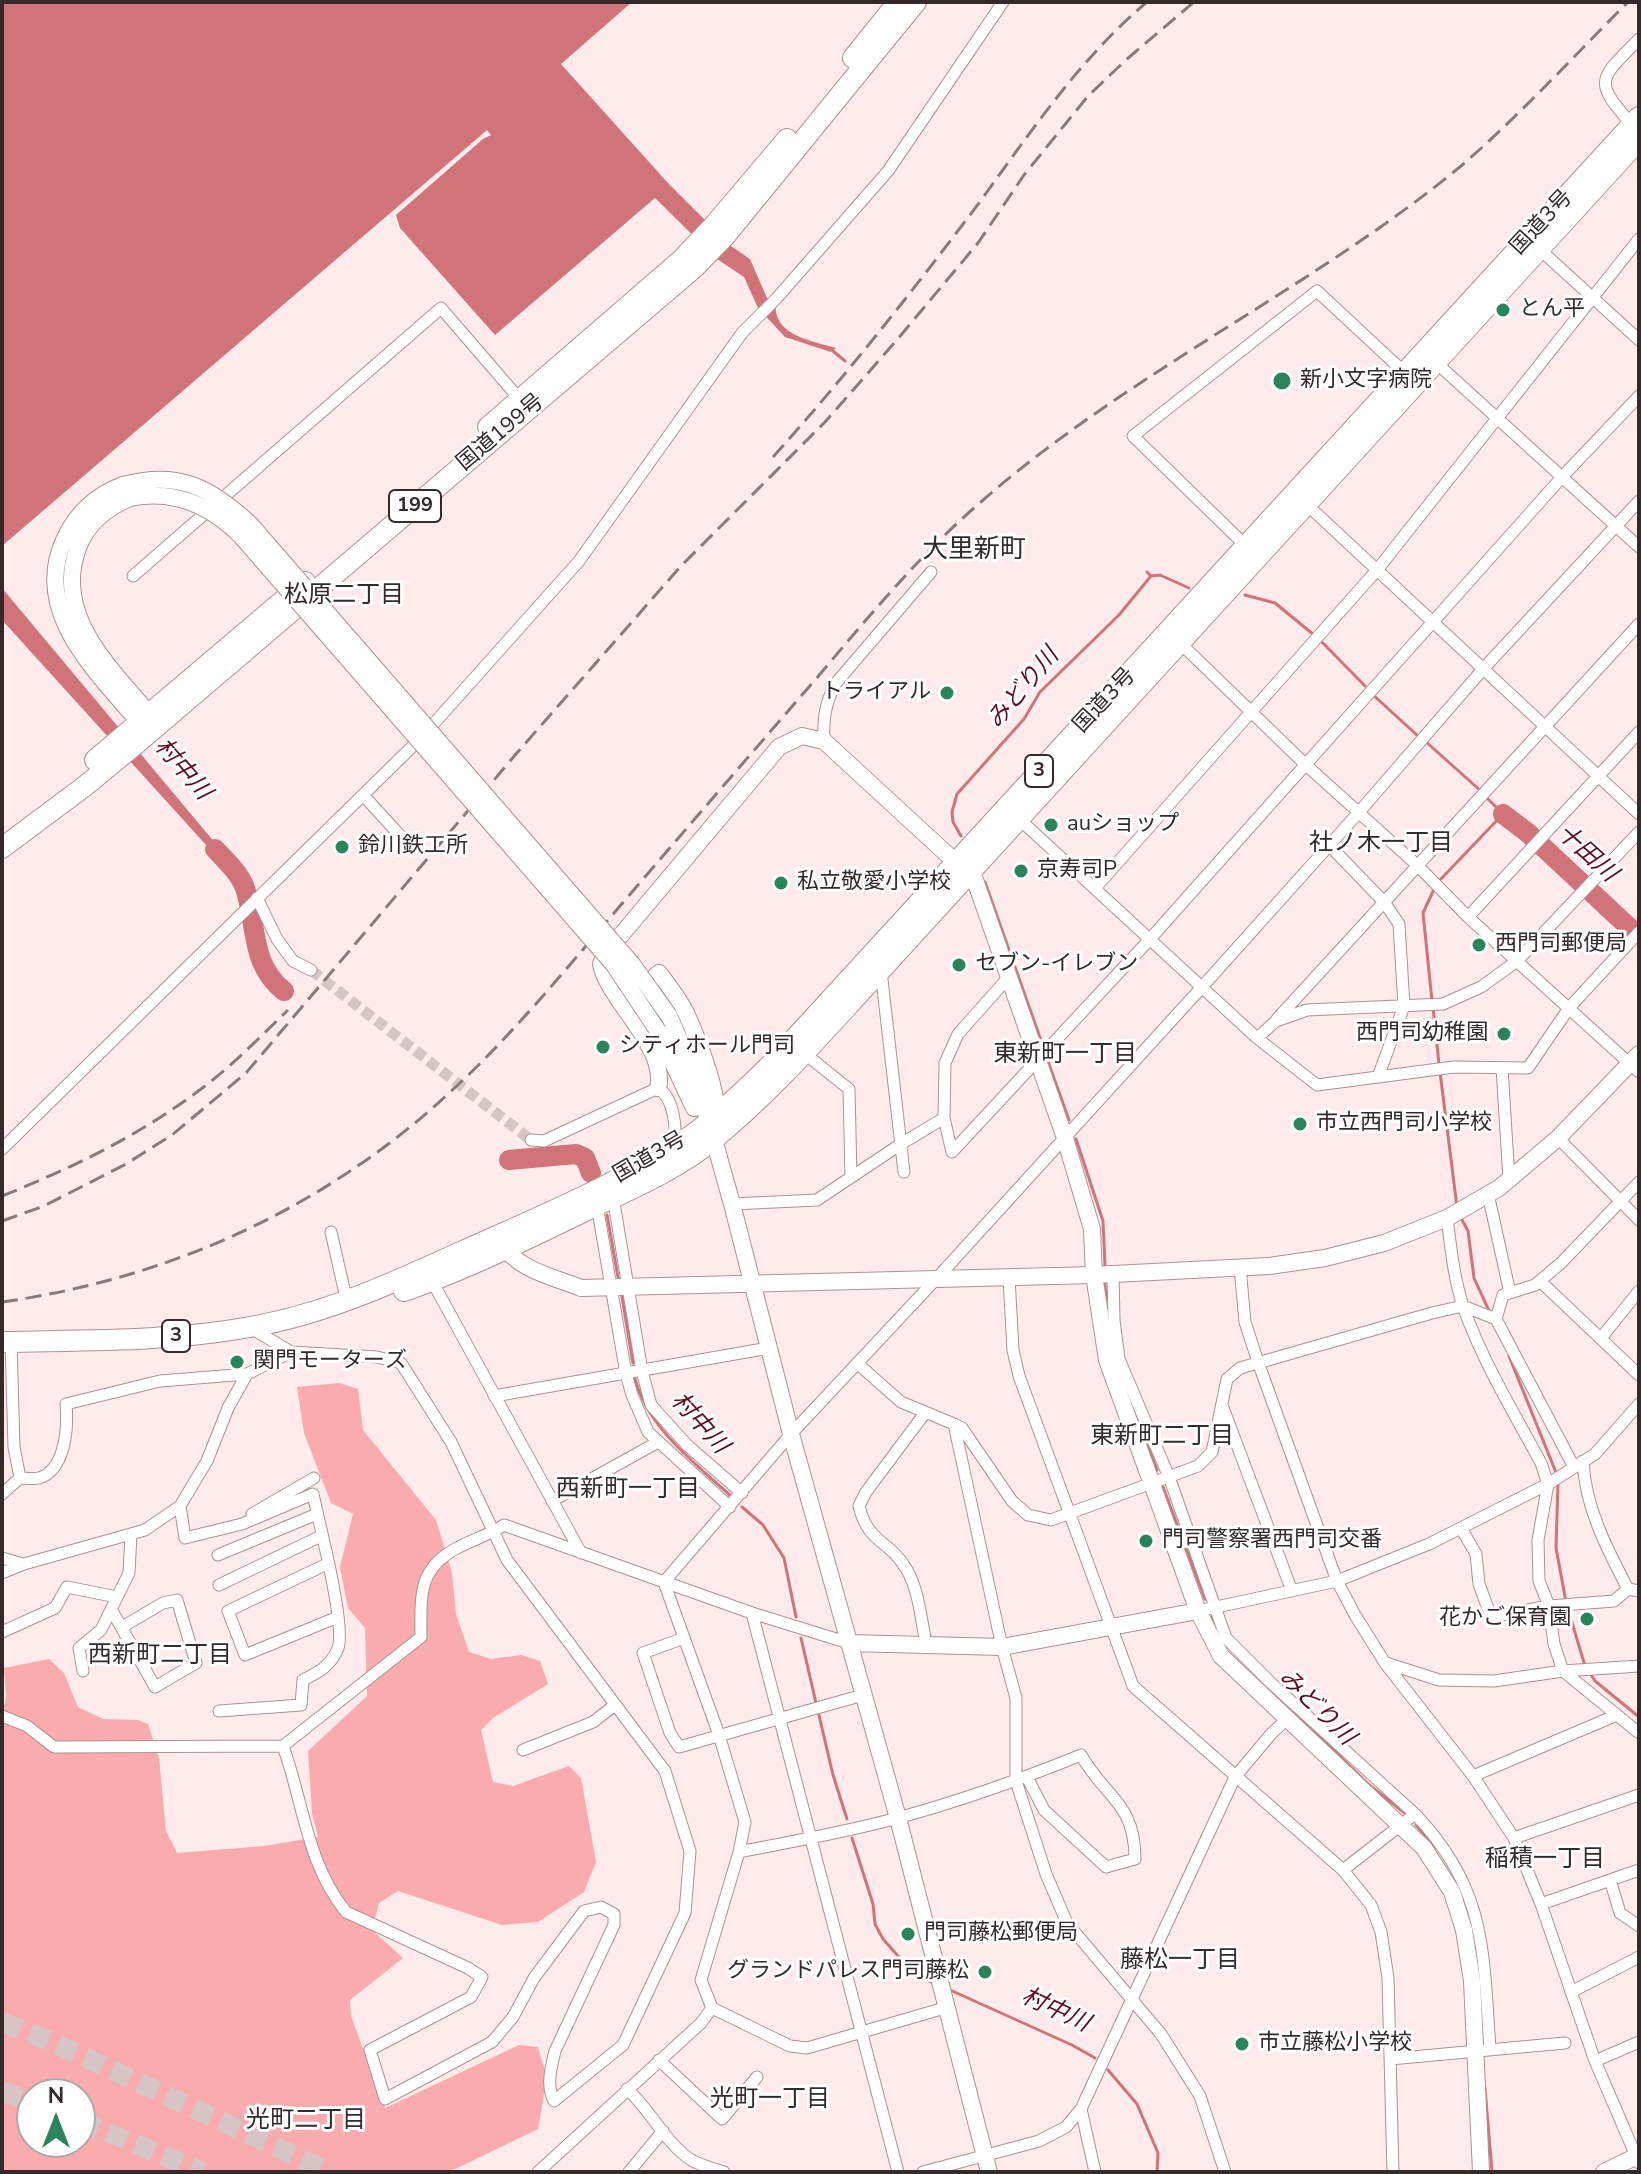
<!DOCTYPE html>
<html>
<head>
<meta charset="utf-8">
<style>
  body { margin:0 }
  #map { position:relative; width:1641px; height:2174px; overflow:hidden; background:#ffebeb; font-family:"Nunito Sans",sans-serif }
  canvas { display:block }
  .frame { position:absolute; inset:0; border:4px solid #35292a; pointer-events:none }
  .north { position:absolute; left:16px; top:2078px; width:80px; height:80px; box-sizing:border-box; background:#fff; border:2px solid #aea9aa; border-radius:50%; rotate:0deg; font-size:22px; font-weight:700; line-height:32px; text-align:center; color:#35292a }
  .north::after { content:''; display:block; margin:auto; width:28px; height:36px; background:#2a845a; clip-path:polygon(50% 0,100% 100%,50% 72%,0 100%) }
</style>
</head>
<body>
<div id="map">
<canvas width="1641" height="2174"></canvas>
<div class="frame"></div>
<div class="north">N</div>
</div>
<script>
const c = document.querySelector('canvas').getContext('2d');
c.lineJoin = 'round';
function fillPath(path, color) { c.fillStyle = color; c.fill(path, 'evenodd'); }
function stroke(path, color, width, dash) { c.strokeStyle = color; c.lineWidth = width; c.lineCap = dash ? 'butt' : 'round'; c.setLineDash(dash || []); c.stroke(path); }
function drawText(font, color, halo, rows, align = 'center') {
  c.font = font + ' "Nunito Sans","Noto Sans JP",sans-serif'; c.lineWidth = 6; c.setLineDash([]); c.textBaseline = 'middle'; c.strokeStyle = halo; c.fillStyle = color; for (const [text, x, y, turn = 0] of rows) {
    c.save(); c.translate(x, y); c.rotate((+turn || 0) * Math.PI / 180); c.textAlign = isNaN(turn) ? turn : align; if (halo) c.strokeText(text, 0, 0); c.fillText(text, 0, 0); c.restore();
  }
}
const green = new Path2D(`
  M339 1383 358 1389 363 1430 436 1520 452 1573 456 1614 469 1652 491 1659 521 1655 540 1661 548 1684 493 1718 481 1730 493 1782 513 1786 569 1766 581 1778 596 1862 584 1892 538 1922 502 1925 398 1891 379 1903 372 1930 403 1958 350 2000 351 2016 385 2108 519 2045 538 2047 547 2078 538 2129 449 2172H2V1714L6 1698 4 1668 49 1659 64 1673 78 1707 103 1719 138 1720 148 1724 159 1758 166 1831 177 1853 264 1846 318 1837 312 1813 308 1751 367 1696 365 1628 348 1608 340 1567 353 1514 331 1503 304 1433 297 1387ZM32 2094H80V2142H32Z`);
const water = new Path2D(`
  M2 2H632L561 64 667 182 731 246 750 259 767 298 776 303C772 335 812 341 836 348L831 352 785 337 758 308 744 277 717 259 655 198 495 335 400 228 396 215 483 139 491 135 487 130 2 546Z
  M2 588 231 862 233 868 226 867 2 620Z`);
const stream = new Path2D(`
  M833 351 845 361
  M1147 572 1151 576 1160 575 1189 588
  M1245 595 1275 603 1314 635
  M1320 640 1365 686
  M1371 693 1419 737
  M1425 741 1482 792
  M961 836 953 822 952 812 957 794 1024 719 1040 692 1119 615 1151 576
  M1439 881 1503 814 1487 798
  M985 882 1044 1049
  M1432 1001 1423 913 1435 887
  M1433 1008 1439 1064
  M1046 1056 1069 1120
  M1440 1072 1457 1207
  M1076 1139 1103 1221 1105 1265
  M607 1215 618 1277
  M1461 1218 1468 1231 1474 1278 1490 1313
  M1105 1284 1106 1300
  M622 1297 633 1363
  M1509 1356 1557 1475
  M634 1375C646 1427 695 1463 733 1498
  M1134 1411 1157 1470
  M1558 1482 1556 1548 1566 1602
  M1163 1487 1205 1599
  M742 1507 763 1525 784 1558 796 1617
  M1568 1609 1585 1666
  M1212 1617 1216 1627
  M801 1638 816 1703
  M1590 1673 1595 1681 1639 1717
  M1291 1708 1368 1784 1406 1814
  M818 1711 833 1775 847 1819
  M1416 1825 1436 1847
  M852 1838 873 1904 875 1924 883 1939 913 1973 935 1984
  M950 1990 1072 2045 1095 2058
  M1108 2070 1137 2104 1158 2153 1157 2172
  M1485 2088 1492 2172`);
const river = new Path2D(`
  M1503 814 1528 833 1634 932
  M215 849C228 863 243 876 247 895 257 931 252 966 284 991
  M509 1160 576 1154 585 1158 591 1173`);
const streetTunnel = new Path2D(`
  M311 970 531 1140`);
const highwayTunnel = new Path2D(`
  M2 2022 57 2044 329 2172
  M2 2091 32 2102
  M80 2121 203 2172`);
const street = new Path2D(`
  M1633 126C1592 80 1599 80 1639 39
  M1536 246 1639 340
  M1432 359 1639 547
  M1303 501 1639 814
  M1248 548 1133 436 1317 291 1405 373
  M133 576 441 308 522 402
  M1177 640 1306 765 1417 865 1468 917 1639 1072
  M824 741C823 719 825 703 836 683L931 572
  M363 795 406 842
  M1018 818 1257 1038 1276 1021 1307 1010 1443 1004 1481 987 1517 961 1639 832
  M1329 845 1384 902 1399 924 1404 1006 1378 1077
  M1096 887 1377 570 1639 239
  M257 898 277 939 293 961 311 970
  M1468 917 1639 732
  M881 971 904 1172
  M1277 1019 1639 624
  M1257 1038 1317 1085 1454 1067 1528 1068 1569 1008 1639 932
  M804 1053 849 1089 851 1177
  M1502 1068 1509 1179
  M944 1118 952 1152 1150 939 1563 476 1639 396
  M1558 1138 1639 1220
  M531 1140 544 1141 658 1088C674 1098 677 1128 674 1146
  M2 1149 421 738 579 561 742 333 776 299 888 171 1003 2
  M1488 1194 1510 1293
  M613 1197 642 1371 651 1405 687 1445 742 1493
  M732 1204 817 1200 901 1144 944 1118 945 1063 958 1034 1008 978
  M597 1205 626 1374 632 1395 648 1432 730 1507
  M1447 1218C1451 1249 1454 1280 1464 1309 1483 1362 1514 1413 1541 1463L1548 1484 1538 1540 1539 1581 1549 1606 1554 1644 1563 1671 1639 1733
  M331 1232 347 1302
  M1240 1267 1245 1322 1258 1362 1337 1581 1355 1615 1385 1663 1473 1776 1514 1838 1541 1904 1595 2061 1639 2163
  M1113 1274 1114 1320 1119 1359 1169 1477 1226 1638 1271 1683 1415 1814
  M1009 1278 1013 1350 1019 1376 1133 1686 1343 1870 1371 1905 1381 1932 1388 1978 1393 2172
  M432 1281 581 1553
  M1540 1281 1639 1375
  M1496 1319 1574 1467
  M251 1328 291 1352 377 1357 401 1363 451 1442 507 1560 665 1771 690 1851 685 1913 623 2045 554 2101C546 2086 551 2067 555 2051L614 1925V1914L601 1907 584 1911 534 1978 513 2017 492 2042 385 2099 370 2050 471 1997 482 1977 468 1968 346 1912C306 1862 304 1804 283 1746
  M1601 1338 1639 1291
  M11 1342 14 1447 20 1478
  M858 1364 901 1402 954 1424 1002 1647 1016 1698V1781L1046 1874 1067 1923 1161 2034 1200 2096 1225 2172
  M494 1396 769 1348
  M1222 1405 1292 1591
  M925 1413 866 1492 859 1506C868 1544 890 1540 907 1570 919 1591 921 1620 926 1643
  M954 1424 962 1428 1012 1501 1028 1515 1051 1520 1198 1466 1212 1452 1227 1379 1240 1368 1432 1313 1463 1306 1496 1319 1503 1295 1535 1285 1561 1263 1639 1182
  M1583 1461C1585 1507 1607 1549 1628 1589
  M2 1494 20 1478C25 1478 34 1479 39 1478 66 1470 68 1426 66 1404L160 1381 247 1374
  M552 1501 658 1442
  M180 1506 185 1538 242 1524 313 1494C319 1523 346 1625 338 1648 331 1666 319 1672 303 1680L301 1705 219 1711
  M252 1514 314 1478
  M1461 1528 1476 1554 1479 1584 1491 1617 1549 1606 1614 1601 1628 1589 1639 1591
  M218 1555 317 1514
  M2 1558 23 1564
  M327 1564 228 1611 245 1655 338 1617
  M2 1573 24 1564 145 1530 180 1506 207 1461 228 1408 247 1374 291 1352
  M664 1582 791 1434 938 1277 1202 987 1360 811 1484 668 1639 501
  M664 1582 719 1735 745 1822 739 1852 701 1980 712 2008 790 2046 807 2048 948 2007
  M219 1585 321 1536
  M111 1609 155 1687 196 1663 177 1600 163 1603 122 1627
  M1198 1611 1337 1581 1429 1544 1548 1484 1595 1454 1639 1404
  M752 1613 898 2172
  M2 1632 55 1608 67 1587 117 1597
  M684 1638 643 1653 670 1733 679 1747 863 1695
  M1386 1663 1439 1680 1494 1681 1563 1671 1639 1666
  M83 1671 79 1648 101 1630 129 1573 131 1534
  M2 1716 27 1726 54 1747 283 1746 421 1637C421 1596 417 1568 459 1547 474 1539 489 1535 504 1525L752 1613 849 1643
  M523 1750 593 1722 615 1705
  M1473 1776 1617 1715
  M1514 1838 1639 1795
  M739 1852C793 1841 848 1832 901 1817 963 1800 1022 1779 1081 1755 1105 1798 1135 1802 1135 1859L1106 1867 1044 1810 1027 1777
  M1343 1870 1415 1814C1487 1889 1483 1952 1490 2049
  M1610 1880 1620 1913 1639 1926
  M1541 1904 1639 1870
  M1571 1992 1639 1957
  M1390 2059 1565 2043
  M659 2060 722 2119 757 2077
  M1595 2061 1639 2042
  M627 2089C650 2109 667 2146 693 2161 703 2166 714 2169 724 2172
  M1081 2109 1095 2172
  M538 2172 701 2023 712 2008
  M629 2172 663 2131
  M923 2172 1039 2141 1066 2127 1081 2109 1235 1777 1271 1734 1288 1718`);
const secondary = new Path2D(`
  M123 485C96 495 77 513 65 538 30 611 96 671 139 722L148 727
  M130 498C106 508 87 523 78 548 53 615 109 666 149 714L152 723
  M637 992 659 973C669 986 680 1000 687 1015 698 1040 721 1097 716 1123
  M669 1016 686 1055 709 1122 732 1204 791 1434 898 1818 989 2172
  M658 1031 694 1108
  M658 1088C668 1047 607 999 601 964L606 953 779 747 802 736 824 741 975 880 1065 1138 1092 1229 1094 1275 1107 1360 1198 1611 1221 1656 1424 1848 1452 1892 1464 1930 1472 1981 1481 2172
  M501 1242C516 1270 554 1277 581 1288L1094 1275 1269 1266 1325 1258 1384 1243 1447 1218 1499 1188 1558 1138 1639 1054
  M849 1643 1002 1647 1198 1611
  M1604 2172 1639 2155`);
const highway = new Path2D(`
  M853 58 898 2
  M488 427 681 260 715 224 787 139
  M95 760 305 582
  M2 848 85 786 136 744 693 269 726 235 916 2
  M404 1291C465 1270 523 1241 581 1213 626 1191 676 1171 714 1139 775 1089 827 1028 881 970L1639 140
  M2 1342C84 1340 168 1342 250 1327 326 1314 395 1282 465 1250 539 1217 626 1181 692 1135 721 1113 747 1088 773 1062L1639 117`);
const rail = new Path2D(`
  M773 457C845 377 911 293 976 207 1028 136 1079 59 1147 2
  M2 1196C70 1169 138 1136 197 1092 230 1068 259 1038 288 1010
  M2 1221 44 1206 126 1164 172 1135 246 1073 516 754 681 566 825 422 896 341 978 243 1024 175 1088 96 1127 59 1194 2
  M2 1302C168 1279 325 1208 448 1094 511 1037 565 970 620 906 685 830 750 755 815 680 865 621 915 560 974 508 1087 407 1224 333 1350 248 1387 223 1426 195 1461 166 1520 115 1573 57 1628 2`);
const secondaryBridge = new Path2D(`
  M123 485C178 470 210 487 250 524L632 964 669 1016
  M130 498C173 489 210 505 241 536L614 965 658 1031`);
const markers = [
  [1503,310,8,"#2a845a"],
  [1282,381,10,"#2a845a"],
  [947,693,8,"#2a845a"],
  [1051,825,8,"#2a845a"],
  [342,847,8,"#2a845a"],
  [1021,871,8,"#2a845a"],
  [781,883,8,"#2a845a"],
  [1479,945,8,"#2a845a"],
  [959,965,8,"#2a845a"],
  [1504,1034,8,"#2a845a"],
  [603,1047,8,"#2a845a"],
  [1300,1124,8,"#2a845a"],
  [237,1362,8,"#2a845a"],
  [1146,1541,8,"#2a845a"],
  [1587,1619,8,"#2a845a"],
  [908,1934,8,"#2a845a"],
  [985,1972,8,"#2a845a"],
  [1242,2044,8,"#2a845a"]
];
const shields = [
  [415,506,52],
  [1039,771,28],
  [176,1336,28]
];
const shieldNames = [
  ["199",415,506],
  ["3",1039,771],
  ["3",176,1336]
];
const streetNames = [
  ["国道3号",1542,223,-47],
  ["国道199号",501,433,-40],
  ["国道3号",1105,701,-47],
  ["国道3号",650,1158,-30]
];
const poiNames = [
  ["とん平",1519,310],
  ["新小文字病院",1300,381],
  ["トライアル",931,693,"right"],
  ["auショップ",1067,825],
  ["鈴川鉄工所",358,847],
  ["京寿司P",1037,871],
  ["私立敬愛小学校",797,883],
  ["西門司郵便局",1495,945],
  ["セブン-イレブン",975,965],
  ["西門司幼稚園",1488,1034,"right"],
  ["シティホール門司",619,1047],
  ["市立西門司小学校",1316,1124],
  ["関門モーターズ",253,1362],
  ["門司警察署西門司交番",1162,1541],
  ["花かご保育園",1571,1619,"right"],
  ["門司藤松郵便局",924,1934],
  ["グランドパレス門司藤松",969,1972,"right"],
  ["市立藤松小学校",1258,2044]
];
const neighbourhoodNames = [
  ["松原二丁目",344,596],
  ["社ノ木一丁目",1381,844],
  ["東新町一丁目",1065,1055],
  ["東新町二丁目",1162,1437],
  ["西新町一丁目",628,1490],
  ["西新町二丁目",160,1656],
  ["稲積一丁目",1545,1860],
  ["藤松一丁目",1180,1961],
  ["光町一丁目",770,2100],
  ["光町二丁目",306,2121]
];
const waterNames = [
  ["みどり川",1024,689,-50],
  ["村中川",182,770,49],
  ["十田川",1586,854,42],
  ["村中川",699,1424,48],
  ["みどり川",1316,1708,45],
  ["村中川",1055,2011,25]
];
const quarterNames = [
  ["大里新町",974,551]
];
fillPath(green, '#f9abad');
fillPath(water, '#d07479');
stroke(stream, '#d07479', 3);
stroke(river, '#d07479', 20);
stroke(streetTunnel, '#d7c4c4', 11, [11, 5.5]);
stroke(highwayTunnel, '#d7c4c4', 20, [20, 10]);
stroke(street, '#af9191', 13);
stroke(secondary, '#af9191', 18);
stroke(highway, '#af9191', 22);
stroke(street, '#fff', 11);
stroke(secondary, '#fff', 16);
stroke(highway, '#fff', 20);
stroke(rail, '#897a7b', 3, [16, 8]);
stroke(secondaryBridge, '#af9191', 18, []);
stroke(secondaryBridge, '#fff', 16);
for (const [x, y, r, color] of markers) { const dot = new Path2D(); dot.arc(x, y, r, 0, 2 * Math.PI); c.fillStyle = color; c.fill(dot); stroke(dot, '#fff', 3); }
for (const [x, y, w] of shields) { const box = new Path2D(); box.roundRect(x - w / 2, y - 16, w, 32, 6); c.fillStyle = '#fff'; c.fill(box); stroke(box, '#35292a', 2); }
drawText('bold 20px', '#35292a', null, shieldNames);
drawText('22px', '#35292a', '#fff', streetNames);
drawText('22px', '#35292a', '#fff', poiNames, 'left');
drawText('24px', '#35292a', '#fff', neighbourhoodNames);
drawText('italic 24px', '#5f091b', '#fff', waterNames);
drawText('26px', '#35292a', '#fff', quarterNames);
</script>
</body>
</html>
